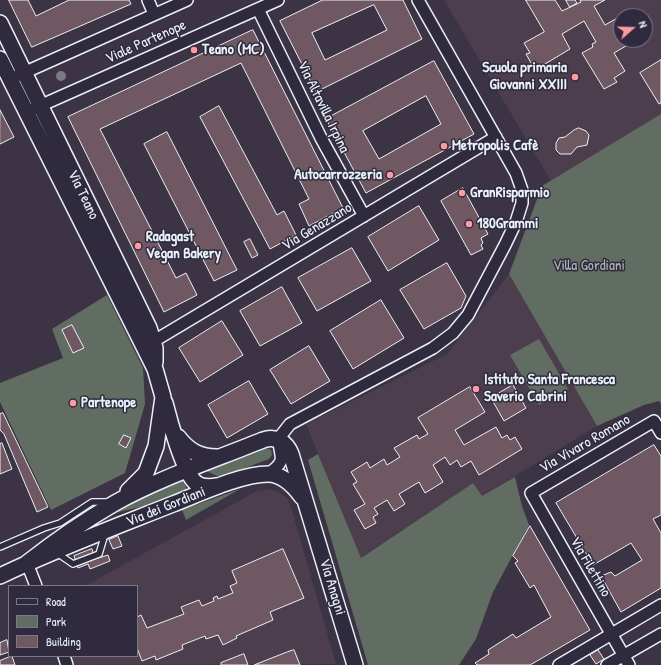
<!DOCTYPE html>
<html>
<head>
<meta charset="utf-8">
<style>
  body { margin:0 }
  #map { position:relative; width:661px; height:665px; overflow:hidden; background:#3c3344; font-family:"Patrick Hand",sans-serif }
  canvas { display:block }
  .legend { position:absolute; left:8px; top:585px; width:130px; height:72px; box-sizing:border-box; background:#2f2a3d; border:1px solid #797a88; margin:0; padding:5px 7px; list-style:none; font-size:12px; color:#e8f1f8 }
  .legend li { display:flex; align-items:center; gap:8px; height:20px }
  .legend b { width:20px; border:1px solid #797a88 }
  .north { position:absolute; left:613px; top:8px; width:40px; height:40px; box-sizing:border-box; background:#2f2a3d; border:1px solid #797a88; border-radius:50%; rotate:70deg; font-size:11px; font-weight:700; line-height:16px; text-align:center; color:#e8f1f8 }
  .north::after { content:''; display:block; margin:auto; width:14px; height:18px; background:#ff9aa2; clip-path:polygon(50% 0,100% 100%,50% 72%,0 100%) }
</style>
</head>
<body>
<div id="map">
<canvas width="661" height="665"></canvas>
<ul class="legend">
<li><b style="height:5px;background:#2f2a3d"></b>Road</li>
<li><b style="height:11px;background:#616d62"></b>Park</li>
<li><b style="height:11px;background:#705862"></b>Building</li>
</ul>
<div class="north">N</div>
</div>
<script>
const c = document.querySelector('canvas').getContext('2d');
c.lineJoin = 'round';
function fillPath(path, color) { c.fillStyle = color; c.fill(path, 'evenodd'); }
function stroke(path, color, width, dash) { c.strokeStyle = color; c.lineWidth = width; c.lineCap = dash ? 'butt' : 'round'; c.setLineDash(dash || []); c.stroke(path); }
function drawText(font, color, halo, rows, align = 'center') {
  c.font = font + ' "Patrick Hand",sans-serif'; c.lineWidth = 3; c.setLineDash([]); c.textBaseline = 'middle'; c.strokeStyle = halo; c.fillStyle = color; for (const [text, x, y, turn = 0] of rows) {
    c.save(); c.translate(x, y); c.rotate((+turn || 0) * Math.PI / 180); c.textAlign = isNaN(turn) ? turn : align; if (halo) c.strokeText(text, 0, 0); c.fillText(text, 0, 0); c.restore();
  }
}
const built = new Path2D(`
  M444 0H661V114L551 181ZM621 16H645V40H621Z
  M509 274 597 426 481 497 473 483 360 558 306 424 447 354Z
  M270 489 278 492 287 498 291 507 336 664 72 665 68 656H137V586H85L257 491Z`);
const green = new Path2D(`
  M661 114V404L659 401 644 405 597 426 509 274 542 186Z
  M107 295 143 368 145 404 125 473 51 510 0 402V383L63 358 52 329Z
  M539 339 568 389 539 405 510 355Z
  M264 447 271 450 272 455 269 459 224 476H217L204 470Z
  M318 454 361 558 473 483 482 496 515 477 522 506 529 525 493 592 476 639 459 665H368L308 460Z
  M183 479 187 490 144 506 115 513 148 492Z
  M240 489 186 520 182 510Z`);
const building = new Path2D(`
  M9 0H28L36 16 69 0H129L131 4 32 47Z
  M323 0H403L422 39 316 92 280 21ZM374 5 387 30 325 60 312 33Z
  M526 0H555L562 11 581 2 580 0H605L594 6 605 25 621 16V40H636L614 53 625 71 614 78 617 82 604 89 582 53 593 47 592 44 596 42 584 21 562 34 570 49 535 70 526 54 530 53 524 43 544 32Z
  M566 0H575L577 3 570 7Z
  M632 10 636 16H621Z
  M253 30 343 208 309 226 299 204 309 199 241 63 100 129 176 278 186 273 197 295 164 312 68 117Z
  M661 60V103L659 104 640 73Z
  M434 61 474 134 366 193 326 119ZM426 96 441 124 379 159 363 131Z
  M219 106 277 215 284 211 296 235 270 249 200 117Z
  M0 110 14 137 0 144Z
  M579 128 586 131 589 135 587 145 577 147 571 154H560L556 150V143L559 138 565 137 574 130Z
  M167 132 237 270 214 281 144 144Z
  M463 188 488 234 481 238 483 243 481 245 483 249 471 255 441 201Z
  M419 206 439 240 388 271 368 237Z
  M250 239 258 255 252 258 244 242Z
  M352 248 371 281 317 311 298 278Z
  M447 263 466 296 461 308 424 329 400 290Z
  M282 287 302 323 260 346 240 311Z
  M381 300 404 338 353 369 330 331Z
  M222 321 243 355 200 382 179 348Z
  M72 325 84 348 73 353 62 330Z
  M309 346 330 381 291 404 270 370Z
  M249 381 268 414 227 438 208 405Z
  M513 385 526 408 504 421 491 398Z
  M470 387 485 412 455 430 464 445 496 427 502 438 507 435 510 440 515 437 522 449 479 475 471 461 461 467 457 460 450 465 445 457 433 465 443 482 425 493 419 482 399 494 405 504 394 511 387 500 374 508 378 514 373 517 376 523 365 529 354 510 365 504 353 484 357 482 351 472 367 462 370 468 384 459 387 465 400 457 394 448 417 435 419 439 428 434 418 418Z
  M3 413 48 507 37 512 4 434 0 430V414Z
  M124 435 131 438 126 448 119 444Z
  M2 443 12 469 0 474V444Z
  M654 445 661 456V515L653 519 661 533V588L621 612 601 576 611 572 615 576 642 560 631 543 593 565 556 503Z
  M530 526 590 630 530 665H477L475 663 489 654 488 650 513 634 516 638 551 617 534 585 530 588 515 563 518 561 513 556Z
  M118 536 122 546 113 549 109 540Z
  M92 549 95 559 108 555 110 561 90 569 88 564 78 568 74 556Z
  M283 549 304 598 270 612 273 620 236 636 237 638 223 645 218 635 206 639 205 636 182 645 183 649 156 660 155 656 142 661 137 648V617L141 615 147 628 184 614 181 607 199 600 202 606 214 601 213 598 217 596 218 599 233 593 230 586 237 583 232 571Z
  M7 640 9 652 0 655V643Z
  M294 650 300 665H254L287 652Z
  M598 650 604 659 596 664 590 655Z
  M244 654 248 665H221V663Z
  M12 656 15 665H0V661Z`);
const lane = new Path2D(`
  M0 547 44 528 60 523 92 502H109
  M57 553 73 564 99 554 105 534`);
const street = new Path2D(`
  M148 0 154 14
  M258 9 321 138 364 216
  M10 79 187 0
  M33 109 278 0
  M154 341 496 137
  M268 474C290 459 278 456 279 438L290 424 433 348 453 333 468 315 505 245 516 222 522 203V190L516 173 418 0
  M27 563 36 586
  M64 656 67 665
  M559 665 661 605
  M607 665 661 634
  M629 665 531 493 654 421 661 433`);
const secondary = new Path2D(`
  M0 23 149 328 155 348V362
  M0 59 155 369 163 397 156 446 146 473 128 491
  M165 403C169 419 184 474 196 483 202 488 210 487 217 486
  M178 437C189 451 199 457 217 457
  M27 563C55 541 84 521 115 503 162 477 214 460 263 440 275 436 286 441 291 454L355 665
  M0 576C56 549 115 527 173 504 199 494 241 474 268 474 283 474 294 486 302 497`);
const trees = [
  [61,76]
];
const markers = [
  [194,50,4,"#ff9aa2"],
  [575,77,4,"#ff9aa2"],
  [444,146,4,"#ff9aa2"],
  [390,175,4,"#ff9aa2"],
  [462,193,4,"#ff9aa2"],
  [469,224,4,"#ff9aa2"],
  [138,246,4,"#ff9aa2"],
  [476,389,4,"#ff9aa2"],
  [73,403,4,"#ff9aa2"]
];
const streetNames = [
  ["Viale Partenope",146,42,-24],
  ["Via Altavilla Irpina",323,107,64],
  ["Via Teano",83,195,64],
  ["Via Genazzano",317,227,-31],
  ["Via Vivaro Romano",585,444,-30],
  ["Via dei Gordiani",166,507,-22],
  ["Via Filettino",590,567,60],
  ["Via Anagni",332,587,73]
];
const poiNames = [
  ["Teano (MC)",202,50],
  ["Scuola primaria",567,68,"right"],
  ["Giovanni XXIII",567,85,"right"],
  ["Metropolis Cafè",452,146],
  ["Autocarrozzeria",382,175,"right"],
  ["GranRisparmio",470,193],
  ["180Grammi",477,224],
  ["Radagast",146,237],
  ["Vegan Bakery",146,254],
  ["Istituto Santa Francesca",484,380],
  ["Saverio Cabrini",484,397],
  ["Partenope",81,403]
];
const parkNames = [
  ["Villa Gordiani",589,266]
];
fillPath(built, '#4c3e4d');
fillPath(green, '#616d62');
fillPath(building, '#705862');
stroke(building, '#e8f1f8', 1);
stroke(lane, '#e8f1f8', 8);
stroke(street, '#e8f1f8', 14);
stroke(secondary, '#e8f1f8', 18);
stroke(lane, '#2f2a3d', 5.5);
stroke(street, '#2f2a3d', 11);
stroke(secondary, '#2f2a3d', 15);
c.fillStyle = '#797b82';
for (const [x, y] of trees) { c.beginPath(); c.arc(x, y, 5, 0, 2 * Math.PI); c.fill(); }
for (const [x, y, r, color] of markers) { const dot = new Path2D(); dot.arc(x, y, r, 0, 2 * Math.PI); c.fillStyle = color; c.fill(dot); stroke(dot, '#2f2a3d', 1.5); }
drawText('15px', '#e8f1f8', '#2f2a3d', streetNames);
drawText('bold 15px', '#e8f1f8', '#2f2a3d', poiNames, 'left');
drawText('15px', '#abb6b4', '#2f2a3d', parkNames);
</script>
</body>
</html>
